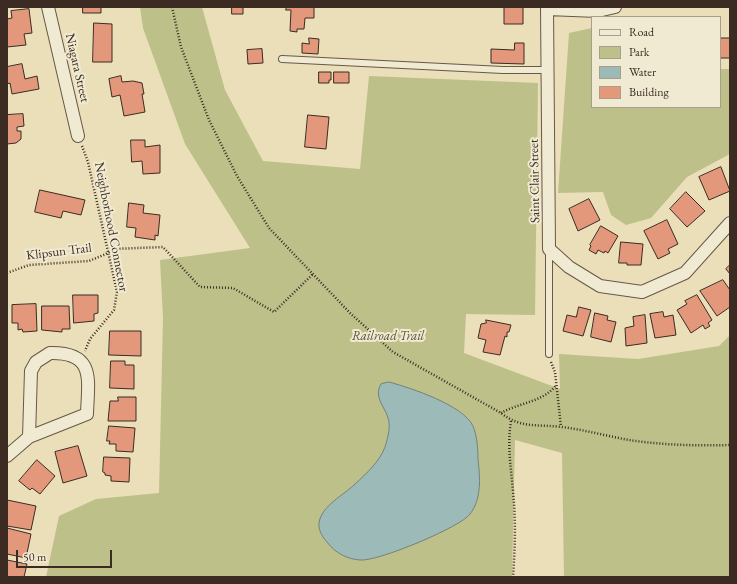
<!DOCTYPE html>
<html>
<head>
<meta charset="utf-8">
<style>
  body { margin:0 }
  #map { position:relative; width:737px; height:584px; overflow:hidden; background:#eadfb9; font-family:"EB Garamond",serif }
  canvas { display:block }
  .frame { position:absolute; inset:0; border:8px solid #3b2b22; pointer-events:none }
  .legend { position:absolute; left:591px; top:16px; width:130px; height:92px; box-sizing:border-box; background:#f1ead2; border:1px solid #a89e8c; margin:0; padding:5px 7px; list-style:none; font-size:12px; color:#3b2b22 }
  .legend li { display:flex; align-items:center; gap:8px; height:20px }
  .legend b { width:20px; border:1px solid #a89e8c }
  .scale { position:absolute; left:16px; top:550px; width:96px; height:18px; box-sizing:border-box; border:2px solid #3b2b22; border-top:0; padding-left:5px; font-size:12px; line-height:14px; white-space:nowrap; color:#3b2b22; -webkit-text-stroke:3px #f1ead2; paint-order:stroke }
</style>
</head>
<body>
<div id="map">
<canvas width="737" height="584"></canvas>
<div class="frame"></div>
<ul class="legend">
<li><b style="height:5px;background:#f1ead2"></b>Road</li>
<li><b style="height:11px;background:#bec08a"></b>Park</li>
<li><b style="height:11px;background:#9bbab8"></b>Water</li>
<li><b style="height:11px;background:#e3977b"></b>Building</li>
</ul>
<div class="scale">50 m</div>
</div>
<script>
const c = document.querySelector('canvas').getContext('2d');
c.lineJoin = 'round';
function fillPath(path, color) { c.fillStyle = color; c.fill(path, 'evenodd'); }
function stroke(path, color, width, dash) { c.strokeStyle = color; c.lineWidth = width; c.lineCap = dash ? 'butt' : 'round'; c.setLineDash(dash || []); c.stroke(path); }
function drawText(font, color, halo, rows, align = 'center') {
  c.font = font + ' "EB Garamond",serif'; c.lineWidth = 4; c.setLineDash([]); c.textBaseline = 'middle'; c.strokeStyle = halo; c.fillStyle = color; for (const [text, x, y, turn = 0] of rows) {
    c.save(); c.translate(x, y); c.rotate((+turn || 0) * Math.PI / 180); c.textAlign = isNaN(turn) ? turn : align; if (halo) c.strokeText(text, 0, 0); c.fillText(text, 0, 0); c.restore();
  }
}
const green = new Path2D(`
  M140 7H202L225 90 263 161 360 169 369 76 538 83 535 315 466 314 464 353 560 389 559 354 638 359 719 346 730 335V577H564L562 453 515 440 512 577H46L59 516 96 499 159 493 163 318 160 260 250 248 185 144 143 28Z
  M592 28V107H720V69H730V154L687 177 651 218 626 225 611 215 603 192 558 193 569 33Z`);
const water = new Path2D(`
  M389 382C411 388 463 405 473 426 477 436 478 448 478 459 480 477 482 499 470 514 461 527 377 562 360 560 347 559 335 553 327 542 323 538 318 530 319 523 321 506 344 495 355 484 366 474 380 461 385 447 387 441 390 429 389 423 388 409 372 398 381 384Z`);
const building = new Path2D(`
  M83 7H101V13H83Z
  M232 7H243V14H232Z
  M287 7H314V18H305L304 29H297V32L290 31 291 10H286Z
  M493 7H523V24H504V8Z
  M29 9 32 33 24 34 26 45 7 47V19L12 18 11 11Z
  M94 23 112 24V62H93Z
  M309 38 319 39 318 54 302 53V43L309 44Z
  M721 38H730V58H720Z
  M515 43H524V64L491 63V49L514 50Z
  M262 49 263 63 248 64 247 50Z
  M22 64 25 79 37 76 39 89 12 94 10 83 7 84V67Z
  M319 72H331V80H329V83H319Z
  M334 72H349V83H334Z
  M121 76 122 82 133 81 142 83 144 94H142L145 112 124 116 120 95 112 97 109 79Z
  M23 114 24 126 17 127V131H21V139L16 143 7 144V115Z
  M308 115 329 117 326 149 305 147Z
  M131 140H145V147L160 145V173L143 174 142 161 132 162Z
  M721 167 730 191 709 200 699 177Z
  M40 190 85 200 81 215 63 211 61 218 35 212Z
  M686 192 705 211 687 227 670 209Z
  M589 199 600 220 578 231 569 209Z
  M129 203 144 205 143 213 160 215 158 236 155 235V240L135 237 136 228 127 227Z
  M667 220 678 244 668 249 670 253 658 259 644 231Z
  M601 226 618 236 608 253 605 251 604 253 598 250 596 254 589 250 591 246 590 245Z
  M621 242 643 244 641 265H627V263H619Z
  M730 265V274L726 269Z
  M723 280 730 290V307L717 316 700 291Z
  M73 295H98V313L94 314V321L74 323Z
  M697 295 712 320 708 323 710 326 705 329 703 325 691 333 677 310 687 304 685 301Z
  M36 304 37 331 23 332 22 329 18 330V323H12V305Z
  M42 306H69L70 329H62V332L42 330Z
  M579 307 591 310 583 336 563 331 567 315 576 317Z
  M663 312 664 317 673 315 676 335 655 338 650 314Z
  M595 313 608 316 607 320 616 322 611 342 591 337Z
  M645 315 647 343 626 346 625 328 634 326 633 317Z
  M486 320 511 325 509 332H507V337L505 336 500 355 483 352 486 340 478 338 481 324 486 323Z
  M110 331H141V356L109 355Z
  M111 361H125V365H134V389L110 388Z
  M118 397H136V421H108L110 401H118Z
  M109 426 135 428 133 452 116 451V444H109L110 441H107Z
  M78 446 87 476 63 483 55 452Z
  M104 457 130 458 129 482 111 481V476L105 475V473L103 472Z
  M37 460 55 476 40 494 32 488 30 490 19 481Z
  M7 500 36 506 31 530 7 526Z
  M7 528 31 534 26 558 7 554Z
  M7 560 27 564 24 577H7Z`);
const path = new Path2D(`
  M172 7 181 47 209 120 237 176 269 228 350 313 393 352 501 413C521 429 539 424 562 427 585 430 607 436 629 440 662 445 696 446 730 445
  M82 146 88 162 117 292 114 310 90 339 85 351
  M7 273 29 265 89 261 106 254 113 249 163 247 200 287 233 288 274 312 313 274
  M551 362 555 372 561 427
  M501 413C518 403 544 402 556 385
  M511 421C507 446 511 467 513 491 516 520 515 548 513 577`);
const service = new Path2D(`
  M282 59 503 70H548
  M549 354V250`);
const minor = new Path2D(`
  M48 7 78 136
  M547 7 549 249 569 267 600 286 642 292 685 273 730 223
  M547 9 598 11 615 7
  M50 353C96 352 88 380 87 414L29 437 31 371 36 362Z
  M7 456 29 437`);
const streetNames = [
  ["Niagara Street",77,68,77],
  ["Saint Clair Street",535,181,-91],
  ["Neighborhood Connector",111,227,79],
  ["Klipsun Trail",59,252,-7]
];
const parkNames = [
  ["Railroad Trail",388,336]
];
fillPath(green, '#bec08a');
fillPath(water, '#9bbab8');
stroke(water, '#75817c', 1);
fillPath(building, '#e3977b');
stroke(building, '#3b2b22', 1);
stroke(service, '#675848', 8);
stroke(minor, '#675848', 14);
stroke(path, '#3b2b22', 2.5, [1, 2]);
stroke(service, '#f1ead2', 6);
stroke(minor, '#f1ead2', 12);
drawText('13px', '#3b2b22', '#f1ead2', streetNames);
drawText('italic 13px', '#5c503c', '#f1ead2', parkNames);
</script>
</body>
</html>
